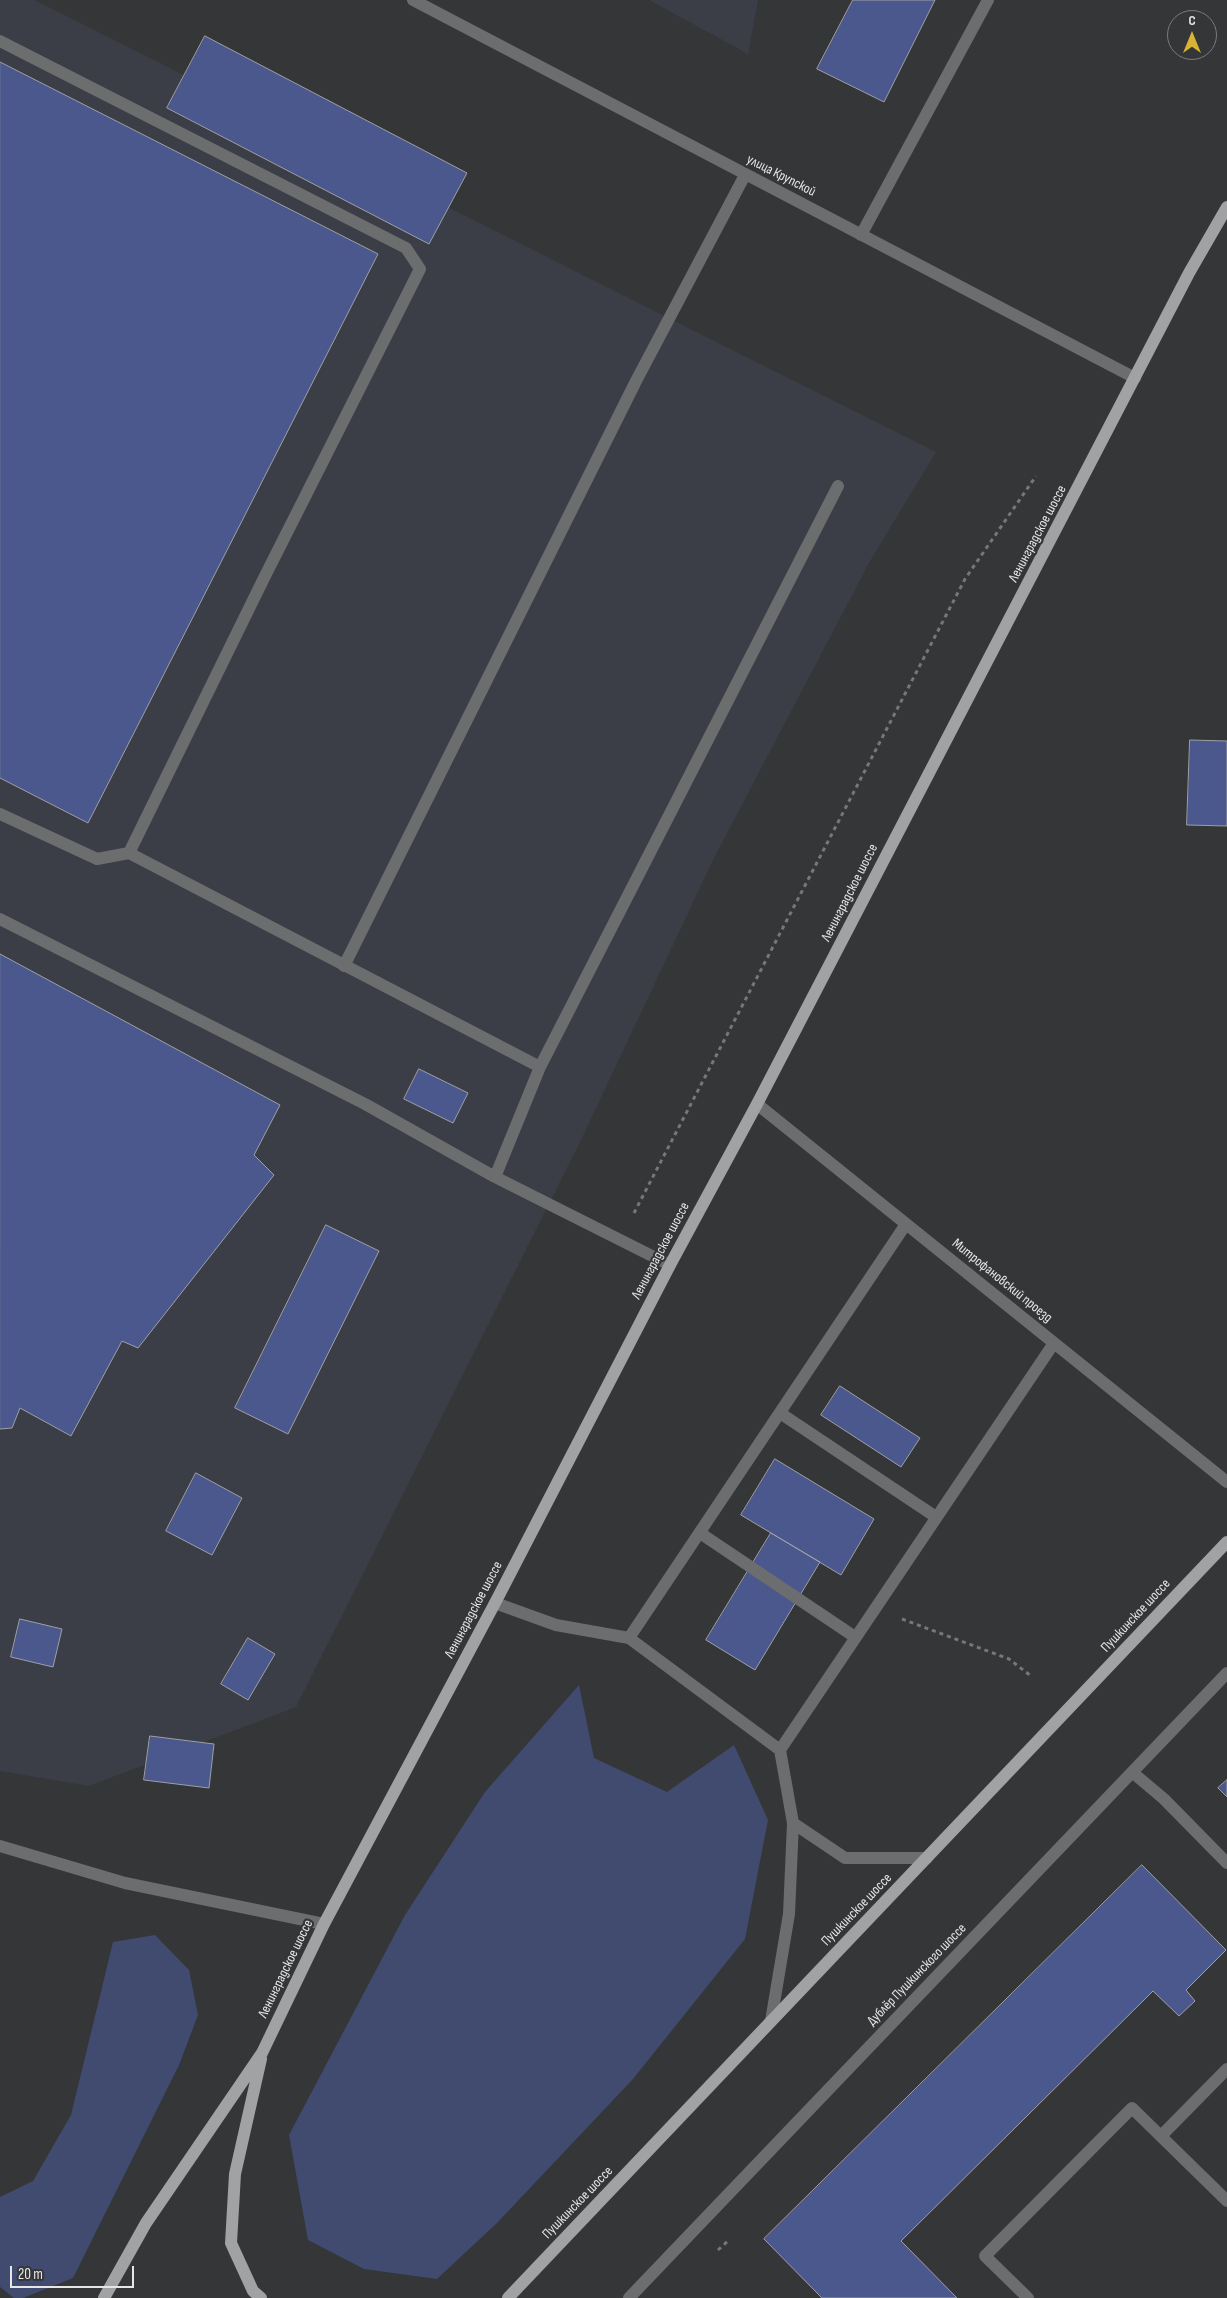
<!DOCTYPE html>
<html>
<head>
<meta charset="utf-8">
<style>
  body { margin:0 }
  #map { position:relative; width:1227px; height:2298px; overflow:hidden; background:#353638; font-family:"Sofia Sans Condensed",sans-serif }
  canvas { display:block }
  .north { position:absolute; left:1167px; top:10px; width:50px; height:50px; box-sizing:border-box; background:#353638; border:1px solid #7c7c7e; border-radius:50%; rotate:0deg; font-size:14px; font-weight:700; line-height:20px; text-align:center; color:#e6e6e8 }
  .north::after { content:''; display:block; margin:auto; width:18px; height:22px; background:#d9b334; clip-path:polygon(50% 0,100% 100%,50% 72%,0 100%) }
  .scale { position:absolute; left:10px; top:2266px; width:124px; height:22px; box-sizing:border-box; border:2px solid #e6e6e8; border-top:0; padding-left:6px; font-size:15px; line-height:18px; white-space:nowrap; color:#e6e6e8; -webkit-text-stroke:4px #353638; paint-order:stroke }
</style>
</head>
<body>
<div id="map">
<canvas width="1227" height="2298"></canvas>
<div class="north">С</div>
<div class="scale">20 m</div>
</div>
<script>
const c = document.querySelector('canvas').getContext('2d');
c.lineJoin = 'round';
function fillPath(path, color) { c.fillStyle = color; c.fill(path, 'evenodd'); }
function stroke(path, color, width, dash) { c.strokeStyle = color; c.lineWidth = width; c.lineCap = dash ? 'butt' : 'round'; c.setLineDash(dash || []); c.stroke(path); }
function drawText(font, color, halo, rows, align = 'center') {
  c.font = font + ' "Sofia Sans Condensed",sans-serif'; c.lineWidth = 4.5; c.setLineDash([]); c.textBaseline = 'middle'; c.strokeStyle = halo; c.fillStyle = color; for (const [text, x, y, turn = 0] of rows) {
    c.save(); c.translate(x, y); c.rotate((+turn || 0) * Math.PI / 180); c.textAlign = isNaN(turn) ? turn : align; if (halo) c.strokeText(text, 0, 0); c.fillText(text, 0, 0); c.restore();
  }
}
const built = new Path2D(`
  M0 0H34L936 452 869 563 714 858 582 1138 296 1707 89 1786 0 1771Z
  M649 0H758L748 54Z`);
const green = new Path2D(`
  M579 1685 594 1758 667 1792 734 1745 768 1820 745 1939 633 2079 497 2223 437 2279 364 2269 308 2240 289 2135 405 1915 485 1792Z
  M155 1935 189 1970 198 2015 179 2065 73 2278 23 2298H14L0 2287V2197L33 2181 71 2115 113 1942Z`);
const building = new Path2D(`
  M853 0H935L884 102 817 69Z
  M205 36 467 173 429 244 167 108Z
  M0 62 378 254 88 823 0 778Z
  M1190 740 1227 741V826L1187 825Z
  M0 954 280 1105 254 1155 274 1175 138 1348 122 1341 71 1436 20 1408 12 1428 0 1429Z
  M419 1069 468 1093 453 1123 404 1099Z
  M326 1225 379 1251 288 1434 235 1408Z
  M840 1386 920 1438 901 1467 821 1415Z
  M775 1459 874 1519 841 1575 741 1515Z
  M196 1473 242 1498 212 1555 166 1531Z
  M771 1533 820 1562 755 1670 706 1640Z
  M20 1619 62 1629 53 1667 11 1657Z
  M248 1638 275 1654 248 1700 221 1684Z
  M150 1736 214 1744 209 1788 144 1780Z
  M1227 1780V1797L1218 1788Z
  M1142 1865 1226 1950 1186 1990 1195 2001 1179 2016 1153 1991 901 2241 957 2298H822L764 2239Z`);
const path = new Path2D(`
  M634 1213 965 579 1036 476
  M902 1619 1009 1659 1031 1676
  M718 2250 728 2241`);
const minor = new Path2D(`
  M413 0 1135 378
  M0 41 406 248 420 269 264 578 129 853
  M861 235 988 0
  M0 814 97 859 129 853 540 1067
  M0 919 365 1104 495 1177 670 1265
  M344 966 636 381 745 175
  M757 1104 1227 1482
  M495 1177 540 1067 838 486
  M780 1413 936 1517
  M700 1533 855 1637
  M495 1603 556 1625 629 1638 780 1750 793 1823 789 1914 771 2021
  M629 1638 906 1224
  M780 1750 1054 1343
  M1132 1772 1164 1799 1227 1863
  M793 1823 845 1858H927
  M0 1846 125 1883 324 1924
  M1161 2136 1227 2069
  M629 2298 1227 1673
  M1028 2298 985 2256 1132 2108 1227 2201`);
const major = new Path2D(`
  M261 2059 235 2174 231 2243 253 2291 261 2298
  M104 2298 146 2223 262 2053 324 1924 495 1603 670 1265 757 1104 1189 273 1227 207
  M508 2298 1227 1542`);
const streetNames = [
  ["улица Крупской",781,176,27],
  ["Ленинградское шоссе",1038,534,-62],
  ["Ленинградское шоссе",850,893,-63],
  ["Ленинградское шоссе",661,1251,-62],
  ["Митрофановский проезд",1002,1281,39],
  ["Ленинградское шоссе",474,1610,-62],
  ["Пушкинское шоссе",1136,1616,-47],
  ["Пушкинское шоссе",857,1910,-46],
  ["Ленинградское шоссе",286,1969,-64],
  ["Дублёр Пушкинского шоссе",917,1975,-46],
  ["Пушкинское шоссе",578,2203,-46]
];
fillPath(built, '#3b3e46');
fillPath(green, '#414b6f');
fillPath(building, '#4a588d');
stroke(building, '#9fa0a3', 1);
stroke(path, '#767779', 3, [4, 4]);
stroke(minor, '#6c6d6e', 12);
stroke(major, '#a1a2a4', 12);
drawText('14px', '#e6e6e8', '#353638', streetNames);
</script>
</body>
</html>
